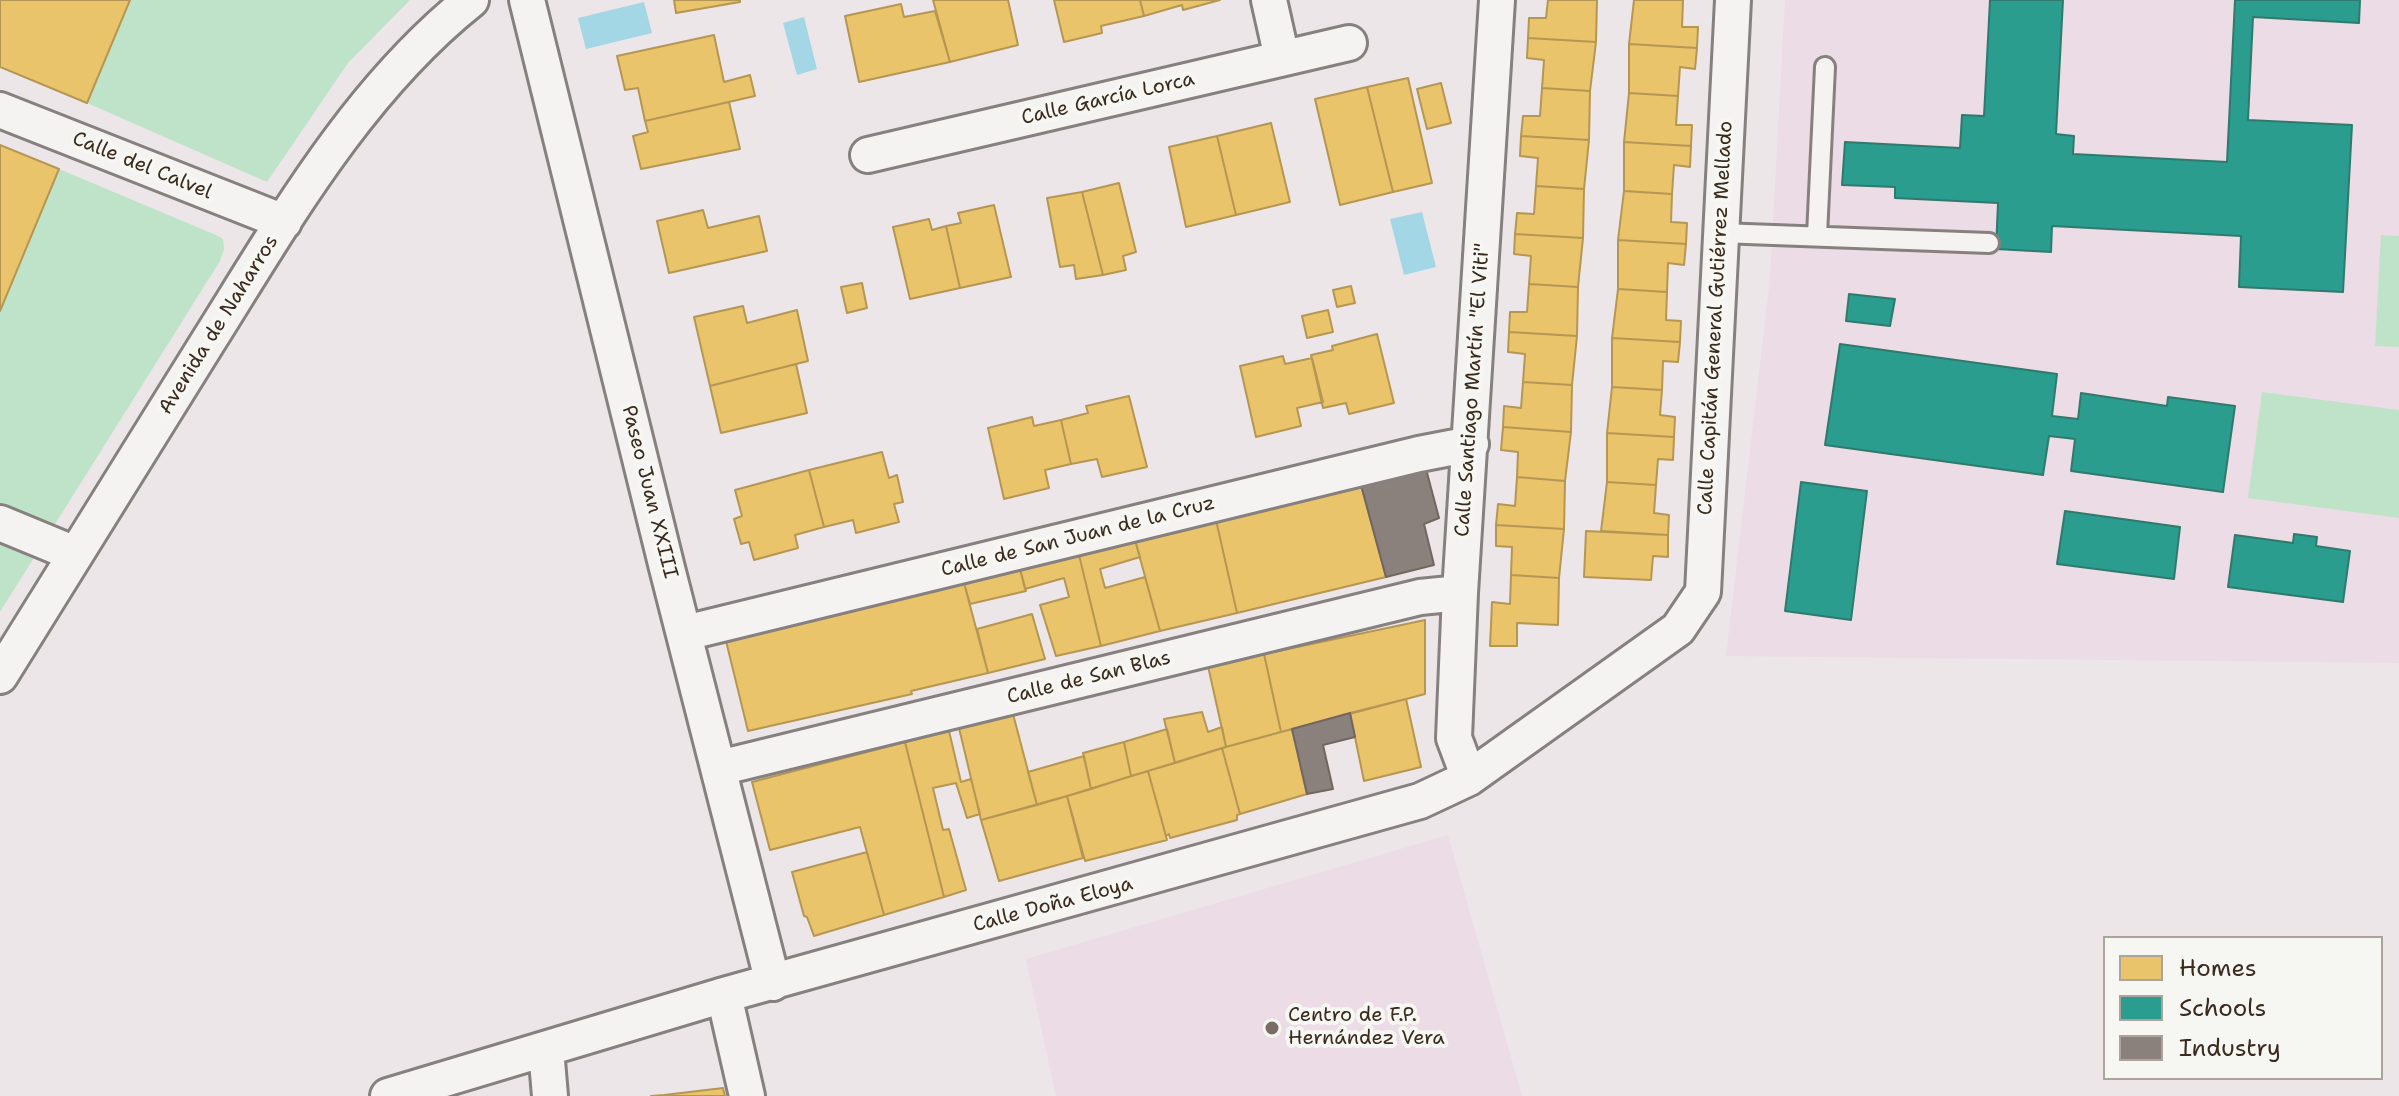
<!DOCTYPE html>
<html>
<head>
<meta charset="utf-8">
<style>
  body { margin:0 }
  #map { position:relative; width:2399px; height:1096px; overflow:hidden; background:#ece6e9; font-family:"Shantell Sans",sans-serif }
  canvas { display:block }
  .legend { position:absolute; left:2103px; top:936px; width:280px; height:144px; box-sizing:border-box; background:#f6f6f2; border:2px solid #aba49d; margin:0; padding:10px 14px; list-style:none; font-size:24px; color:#3b2a1e }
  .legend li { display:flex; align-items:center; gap:16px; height:40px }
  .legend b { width:40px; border:2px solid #aba49d }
</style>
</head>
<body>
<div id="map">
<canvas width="2399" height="1096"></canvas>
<ul class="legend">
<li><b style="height:22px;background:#e9c46a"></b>Homes</li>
<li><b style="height:22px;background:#2a9d8f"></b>Schools</li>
<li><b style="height:22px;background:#8a817c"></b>Industry</li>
</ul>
</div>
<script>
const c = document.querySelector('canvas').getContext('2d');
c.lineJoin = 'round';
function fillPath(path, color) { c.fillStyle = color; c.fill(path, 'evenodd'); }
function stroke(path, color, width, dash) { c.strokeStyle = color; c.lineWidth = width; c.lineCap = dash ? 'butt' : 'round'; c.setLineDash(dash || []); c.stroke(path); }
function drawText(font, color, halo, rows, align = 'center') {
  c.font = font + ' "Shantell Sans",sans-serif'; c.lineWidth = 8; c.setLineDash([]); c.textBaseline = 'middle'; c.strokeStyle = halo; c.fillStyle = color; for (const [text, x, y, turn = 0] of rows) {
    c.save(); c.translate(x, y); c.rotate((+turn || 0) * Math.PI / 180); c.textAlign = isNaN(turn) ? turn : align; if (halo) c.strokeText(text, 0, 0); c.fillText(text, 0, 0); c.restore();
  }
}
const built = new Path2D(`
  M1785 0H2399V663L1726 656 1770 279Z
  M1448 835 1522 1096H1056L1026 959Z`);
const green = new Path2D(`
  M130 0H410L348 63 267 182 87 103Z
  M59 169 216 235 223 239 224 249 220 261 0 612V311Z
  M2381 235 2399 236V347L2375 346Z
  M2262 392 2399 410V518L2248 498Z`);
const water = new Path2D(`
  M644 2 652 33 586 49 578 18Z
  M804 17 817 69 797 75 783 23Z
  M1422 212 1436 267 1404 275 1390 219Z`);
const homes = new Path2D(`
  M0 0H130L87 103 0 67Z
  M674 0H740V2L676 13Z
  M933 0H1008L1018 45 950 62Z
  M1054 0H1140L1144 16 1101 26 1102 33 1064 42Z
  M1140 0H1220L1183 10 1182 5 1144 16Z
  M1548 0H1597L1596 42 1528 38 1529 18H1546Z
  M1634 0H1683L1682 27H1698L1697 48 1629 44Z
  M901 4 904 17 935 11 950 62 859 82 845 16Z
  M714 35 724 82 750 75 755 96 645 121 638 88 625 90 617 56Z
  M1528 38 1596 42 1590 91 1542 88 1544 60 1527 58Z
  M1629 44 1697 48 1695 69 1680 67 1678 96 1629 93Z
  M1408 78 1432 183 1393 192 1367 87Z
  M1441 83 1451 123 1427 129 1417 89Z
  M1367 87 1393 192 1340 205 1315 99Z
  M1542 88 1590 91 1589 140 1521 136 1523 116H1540Z
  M1629 93 1678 96 1676 125H1692L1691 146 1624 142Z
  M729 102 740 149 641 169 633 136 648 132 645 121Z
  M1271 123 1290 202 1236 215 1217 136Z
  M1217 136 1236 215 1186 227 1169 147Z
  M1521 136 1589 140 1584 189 1536 186 1538 158 1520 156Z
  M1624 142 1691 146 1690 167 1674 165 1672 194 1624 191Z
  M0 145 59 169 0 311Z
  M1119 183 1136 252 1123 256 1126 270 1103 275 1082 192Z
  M1536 186 1584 189 1583 238 1515 234 1517 213 1534 214Z
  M1624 191 1672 194 1671 222 1687 223 1686 244 1618 240Z
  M1082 192 1103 275 1076 279 1074 265 1060 267 1047 198Z
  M994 205 1011 277 960 288 946 226 961 223 958 213Z
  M703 210 708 228 759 216 767 251 669 273 657 221Z
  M929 219 932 230 946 226 960 288 910 299 893 227Z
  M1515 234 1583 238 1578 287 1529 284 1531 256 1514 254Z
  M1618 240 1686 244 1684 265 1668 263 1667 292 1618 289Z
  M862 283 867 308 847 313 841 287Z
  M1529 284 1578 287 1577 336 1509 332 1510 312H1527Z
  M1351 286 1355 303 1337 307 1333 290Z
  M1618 289 1667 292 1666 320 1681 321 1680 342 1612 338Z
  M743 306 747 323 797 310 808 361 710 386 694 317Z
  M1328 310 1333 332 1307 338 1302 316Z
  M1509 332 1577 336 1572 385 1523 382 1525 354 1508 352Z
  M1377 334 1394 403 1349 414 1346 403 1323 408 1311 355 1333 350 1332 346Z
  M1612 338 1680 342 1678 362 1663 361 1662 390 1612 387Z
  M1283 356 1285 364 1312 358 1323 402 1297 408 1301 426 1256 437 1240 366Z
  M796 364 807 413 721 433 710 386Z
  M1523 382 1572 385 1571 432 1503 427 1504 406 1521 408Z
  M1612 387 1662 390 1660 415 1675 417 1674 437 1607 433Z
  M1129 396 1147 467 1102 477 1097 459 1071 464 1061 420 1088 413 1086 406Z
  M1032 417 1034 426 1061 420 1071 464 1045 470 1049 488 1004 499 988 428Z
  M1503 427 1571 432 1565 481 1517 477 1518 452 1501 450Z
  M1607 433 1674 437 1673 460 1658 459 1656 485 1607 482Z
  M882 452 889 478 897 475 903 502 894 504 899 522 856 533 853 520 824 527 809 470Z
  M809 470 824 527 795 535 798 548 754 560 749 542 741 544 734 519 742 516 735 490Z
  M1517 477 1565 481 1564 529 1496 525 1498 504 1515 506Z
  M1607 482 1656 485 1654 513 1669 515 1668 535 1601 531Z
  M1361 485 1386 577 1237 613 1216 520Z
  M1216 520 1237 613 1160 631 1135 540Z
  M1496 525 1564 529 1559 578 1511 575 1512 547 1496 546Z
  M1586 531 1668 535V557L1653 556 1651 580 1584 577Z
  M1135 540 1140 557 1100 569 1105 588 1145 577 1160 631 1101 646 1079 555Z
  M1079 555 1101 646 1056 656 1040 605 1069 597 1064 578 1025 589 1020 569Z
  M1020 569 1026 591 970 604 964 583Z
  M1511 575 1559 578 1558 625 1517 623V646H1490L1492 602 1510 604Z
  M964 583 988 673 911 691 912 694 748 731 726 641 900 595 901 598Z
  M1032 614 1045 659 988 673 977 629Z
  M1425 620V694L1281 732 1264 654Z
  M1264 654 1281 732 1226 747 1208 666Z
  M1406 699 1421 767 1364 781 1350 713Z
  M1202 712 1208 732 1222 727 1226 747 1175 763 1164 719Z
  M1013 714 1037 805 981 820 959 728Z
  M1167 729 1175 763 1131 776 1124 742Z
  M1292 729 1307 794 1240 814 1222 748Z
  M949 731 961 782 971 779 980 814 967 818 956 783 933 788 943 830 949 829 966 890 944 897 905 742Z
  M905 742 944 897 884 915 860 827 770 850 752 782Z
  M1124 742 1131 776 1091 789 1083 753Z
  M1222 748 1240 814 1237 815V820L1170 838 1169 834 1166 836 1148 771Z
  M1084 756 1091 789 1037 805 1028 772Z
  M1148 771 1167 840 1085 861 1067 796Z
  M1067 796 1083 858 999 881 981 820Z
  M867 852 884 915 814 936 807 917 804 916 792 872Z
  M723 1088 725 1096H651L664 1095Z`);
const schools = new Path2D(`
  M1990 0H2063L2056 134 2074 136 2073 154 2227 162 2235 0H2360L2359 23 2253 17 2248 120 2352 125 2343 292 2239 287 2241 236 2052 226 2051 252 1996 249 1998 203 1895 198V187L1842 185 1845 142 1960 148 1962 115 1984 116Z
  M1849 294 1895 299 1890 326 1846 321Z
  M1840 344 2057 374 2052 416 2078 419 2081 393 2167 406 2168 397 2235 406 2223 492 2071 471 2075 439 2049 436 2043 475 1825 445Z
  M1801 482 1867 491 1851 620 1785 611Z
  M2065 511 2180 527 2174 579 2057 564Z
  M2294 534 2317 537 2316 546 2350 551 2343 602 2228 587 2235 535 2293 543Z`);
const industry = new Path2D(`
  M1426 469 1439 518 1424 524 1434 565 1386 577 1361 485Z
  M1350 713 1355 737 1323 745 1333 789 1307 794 1292 729Z`);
const lane = new Path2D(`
  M1720 233 1989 243
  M1817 235 1825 67`);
const street = new Path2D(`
  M527 0 667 568 773 983
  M1269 0 1282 58
  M0 110 284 222
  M868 155 1349 43
  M0 523 75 554
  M685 633 1419 454 1471 444
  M0 676C69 564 139 452 209 340 285 219 358 90 471 0
  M719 768 1420 597 1460 593
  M1469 778 1454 738 1460 593 1497 0
  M724 995 747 1096
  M546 1049 550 1096
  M388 1096 724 995 1420 801 1469 778 1678 629 1703 592 1733 0`);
const markers = [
  [1272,1028,8,"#796c65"]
];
const streetNames = [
  ["Calle García Lorca",1108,99,-13],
  ["Calle del Calvel",142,166,22],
  ["Calle Capitán General Gutiérrez Mellado",1716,318,-87],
  ["Avenida de Naharros",219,325,-58],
  ["Calle Santiago Martín \"El Viti\"",1473,390,-86],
  ["Paseo Juan XXIII",649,492,76],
  ["Calle de San Juan de la Cruz",1078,537,-14],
  ["Calle de San Blas",1089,678,-14],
  ["Calle Doña Eloya",1053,905,-15]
];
const poiNames = [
  ["Centro de F.P.",1288,1016],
  ["Hernández Vera",1288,1039]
];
fillPath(built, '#ecdce5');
fillPath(green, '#bfe3c9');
fillPath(water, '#a3d7e5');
fillPath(homes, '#e9c46a');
stroke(homes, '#b59653', 2);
fillPath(schools, '#2a9d8f');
stroke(schools, '#2f7a6d', 2);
fillPath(industry, '#8a817c');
stroke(industry, '#726760', 2);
stroke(lane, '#86807e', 24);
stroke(street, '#86807e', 40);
stroke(lane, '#f4f3f2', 18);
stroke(street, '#f4f3f2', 34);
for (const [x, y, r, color] of markers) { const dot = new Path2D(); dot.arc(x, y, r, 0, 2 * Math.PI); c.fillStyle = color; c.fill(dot); stroke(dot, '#f6f6f2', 3); }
drawText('20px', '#3b2a1e', '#f6f6f2', streetNames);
drawText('20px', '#3b2a1e', '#f6f6f2', poiNames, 'left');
</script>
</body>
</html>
